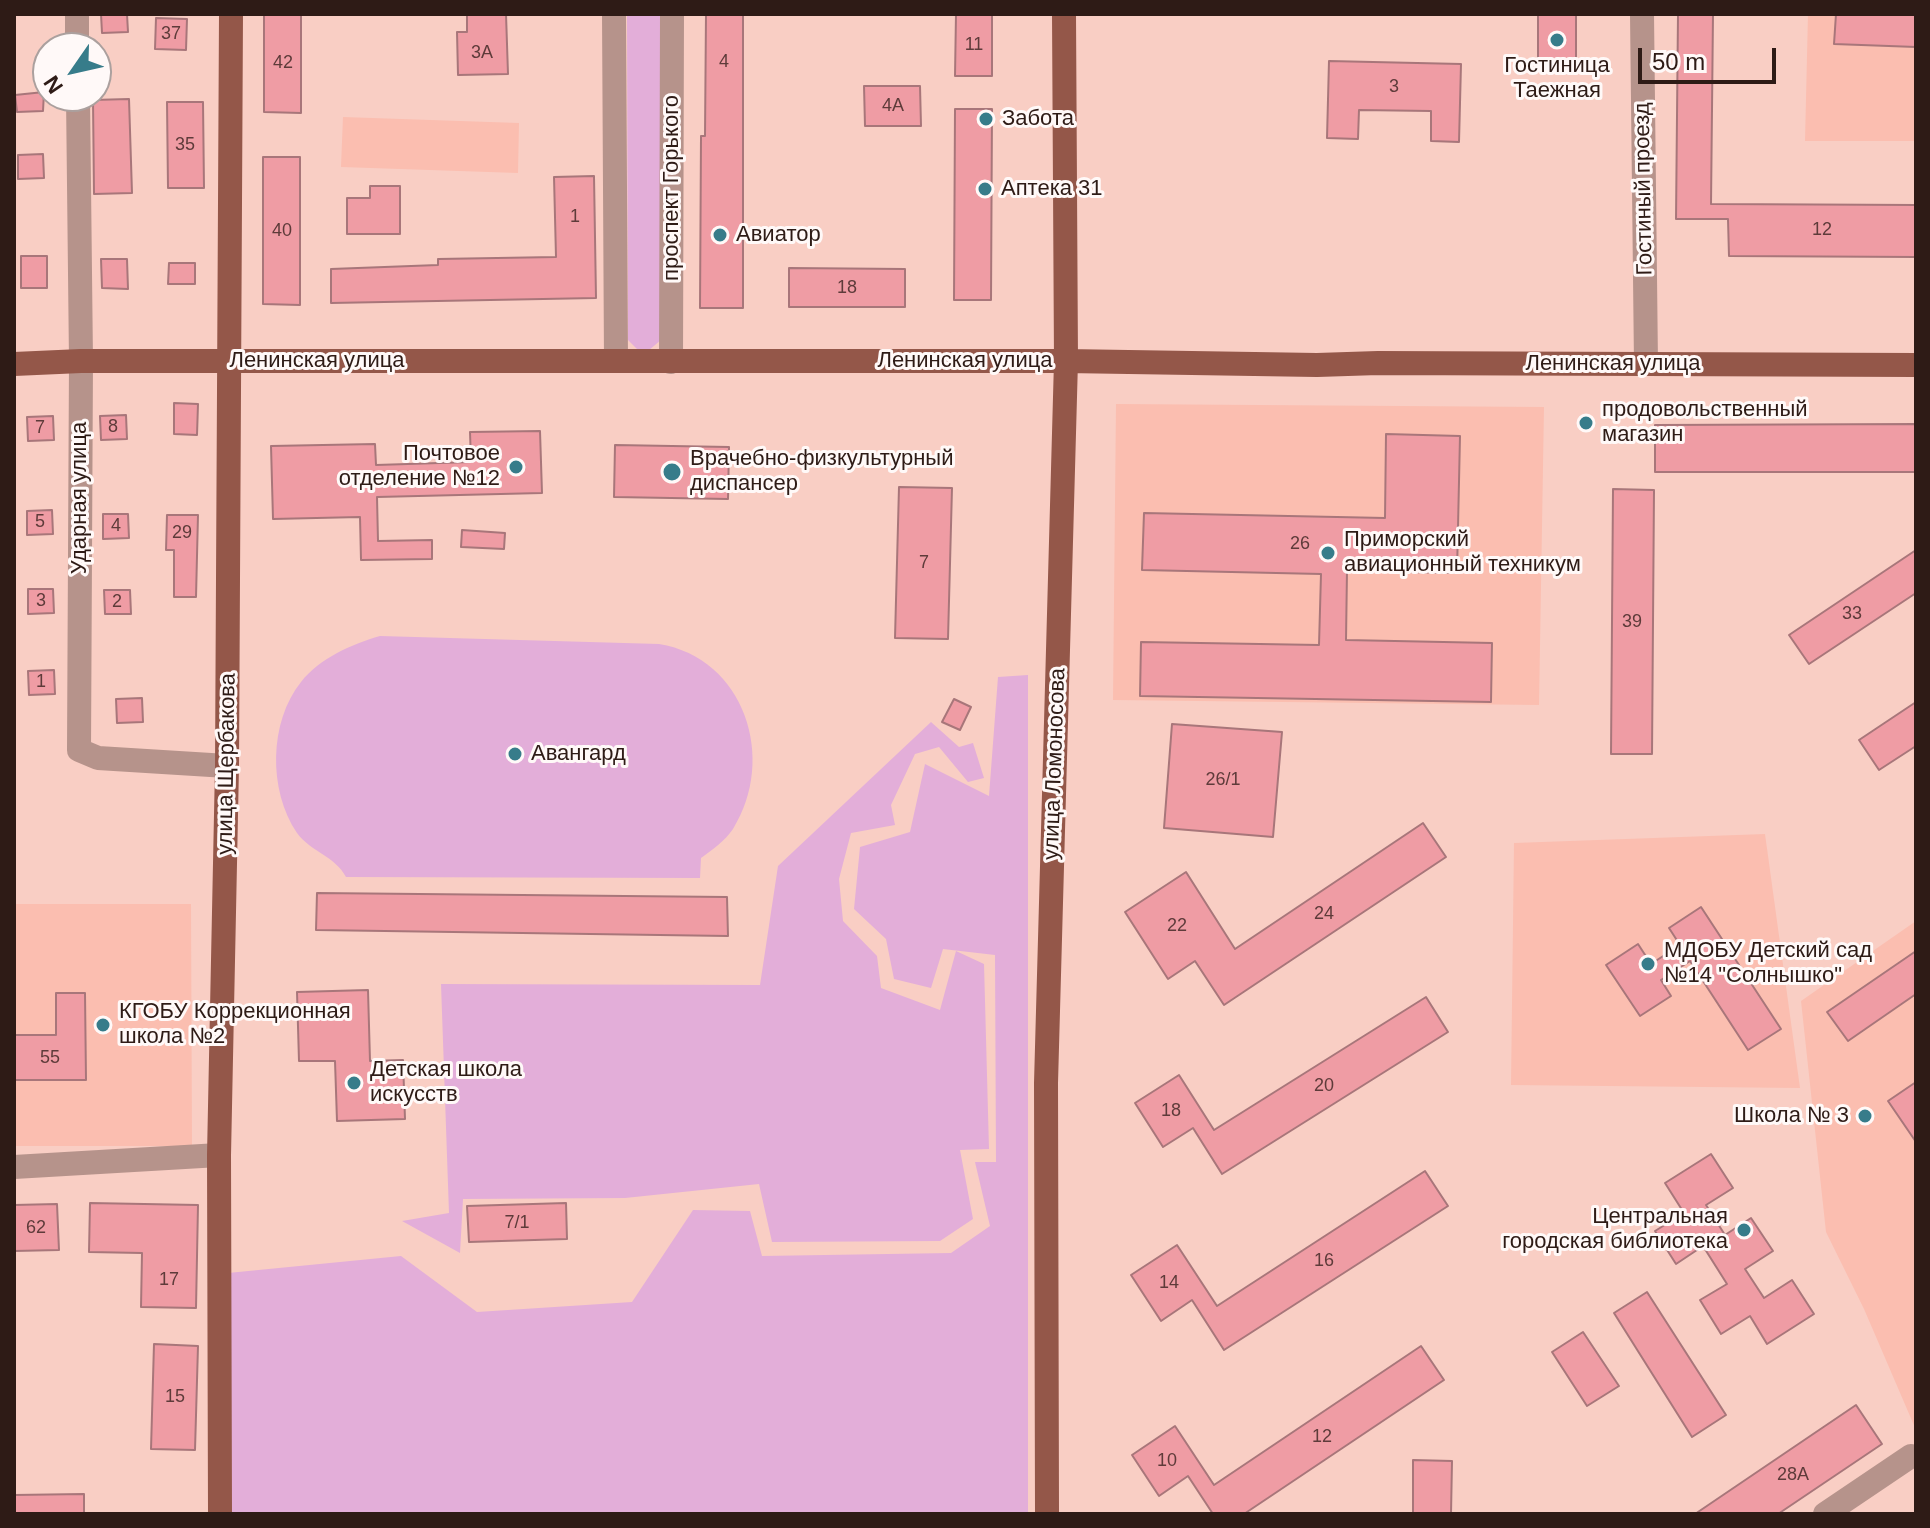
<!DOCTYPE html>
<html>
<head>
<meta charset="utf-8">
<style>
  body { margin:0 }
  #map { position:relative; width:1930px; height:1528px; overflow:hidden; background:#f9cec4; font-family:Helvetica,sans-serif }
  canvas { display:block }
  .frame { position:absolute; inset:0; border:16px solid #2e1b16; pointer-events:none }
  .north { position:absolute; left:32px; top:32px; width:80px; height:80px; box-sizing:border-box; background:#fff9f8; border:2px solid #aba09e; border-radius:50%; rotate:236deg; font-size:22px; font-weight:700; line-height:32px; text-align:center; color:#2e1b16 }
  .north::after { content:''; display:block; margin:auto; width:28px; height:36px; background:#377c8a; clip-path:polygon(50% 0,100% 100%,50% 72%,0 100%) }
  .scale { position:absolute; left:1638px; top:48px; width:138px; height:36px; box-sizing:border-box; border:4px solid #2e1b16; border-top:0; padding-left:10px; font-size:24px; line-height:28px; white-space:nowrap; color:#2e1b16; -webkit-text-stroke:6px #fff9f8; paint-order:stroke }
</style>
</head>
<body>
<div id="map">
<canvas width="1930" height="1528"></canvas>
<div class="frame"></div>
<div class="north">N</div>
<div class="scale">50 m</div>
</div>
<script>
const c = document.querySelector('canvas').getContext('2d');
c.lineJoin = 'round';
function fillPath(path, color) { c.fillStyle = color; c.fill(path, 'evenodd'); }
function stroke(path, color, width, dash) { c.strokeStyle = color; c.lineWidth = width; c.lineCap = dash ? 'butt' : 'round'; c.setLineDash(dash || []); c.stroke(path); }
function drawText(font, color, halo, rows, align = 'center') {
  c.font = font + ' Helvetica,sans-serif'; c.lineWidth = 6; c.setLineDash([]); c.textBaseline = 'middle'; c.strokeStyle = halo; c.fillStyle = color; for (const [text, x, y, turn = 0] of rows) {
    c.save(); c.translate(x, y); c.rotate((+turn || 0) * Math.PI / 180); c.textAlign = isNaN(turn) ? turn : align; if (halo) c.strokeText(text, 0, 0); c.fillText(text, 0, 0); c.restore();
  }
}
const built = new Path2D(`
  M1808 14H1916V141H1805Z
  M343 117 519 123 518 173 341 167Z
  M1116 404 1544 407 1539 705 1113 700Z
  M1765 834 1800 1088 1511 1085 1514 843Z
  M14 904H191L192 1146H14Z
  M1916 921V1430L1864 1309 1826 1232 1801 1001Z`);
const green = new Path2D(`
  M627 14H662L661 340 649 350H638L628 340Z
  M380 636 659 644C745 658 777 759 733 829 725 841 712 850 701 858L700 878 346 877C335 856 311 852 297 833 268 790 269 722 301 682 320 658 352 644 380 636Z
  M1028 675V1514H226L228 1273 401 1256 477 1312 632 1302 693 1210 750 1211 762 1256 951 1253 990 1226 975 1162H996L995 955 943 949 931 988 894 979 886 939 854 909 860 847 910 832 925 764 989 796 998 677Z
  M931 722 959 747 973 743 984 778 968 782 939 747 915 754 891 805 895 825 851 833 839 879 843 921 877 956 881 988 940 1010 956 951 984 964 989 1149 960 1150 973 1219 940 1241 772 1242 759 1184 625 1198 463 1199 460 1253 402 1221 449 1213 441 984 760 985 778 866Z`);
const building = new Path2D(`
  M101 14H127L128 32 102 33Z
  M264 14H301V113L264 112Z
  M467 14H506L508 74 458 75 457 32H467Z
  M706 14H743V308H700L701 136H705Z
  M956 14H992V76H955Z
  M1538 14H1576V66L1538 67Z
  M1678 14H1713L1711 204 1916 205V257L1729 256 1728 219H1676Z
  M1836 14H1916V47L1834 44Z
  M156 18 187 19 186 50 155 49Z
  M1329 61 1461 64 1459 142 1431 141V111L1359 110 1358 139 1327 138Z
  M864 86H920L921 126H865Z
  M44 92 43 111 17 112 15 95Z
  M129 99 132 193 94 194 93 100Z
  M167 102H203L204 188H168Z
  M955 109H992L991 300H954Z
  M43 154 44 178 18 179V155Z
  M263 157H300V305L263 304Z
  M594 176 596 298 331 303V269L438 265V259L556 257 554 177Z
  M370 186H400V234H347V198H370Z
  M21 256H47V288H21Z
  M101 259H127L128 289 102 288Z
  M169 263H195V284H168Z
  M789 268 905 269V307H789Z
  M174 403 198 404 197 435 174 434Z
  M126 415 127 439 101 440 100 416Z
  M53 416 54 440 28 441 27 417Z
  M1916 424V472H1655V425Z
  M540 431 542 493 377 497 378 541 432 540V559L361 560 360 517 273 519 271 446 375 444 376 465 471 462 470 432Z
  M1386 434 1460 436 1457 573 1347 571 1346 640 1492 643 1491 702 1140 696 1141 642 1319 645 1321 574 1142 570 1144 513 1385 518Z
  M615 445 729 447 728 499 614 497Z
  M899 487 952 488 948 639 895 638Z
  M1613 489 1654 490 1652 754H1611Z
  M52 510 53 534 27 535V511Z
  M103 514H128L129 538 103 539Z
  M167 515H198L196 597H174V550H166Z
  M462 530 505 533 504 549 461 547Z
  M1916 550V593L1809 664 1789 635Z
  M28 589H53L54 613 28 614Z
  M104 590H130L131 614H105Z
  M54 670 55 694 29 695 28 671Z
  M142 698 143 722 117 723 116 699Z
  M954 699 971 707 960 730 942 722Z
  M1916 702V746L1879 770 1859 740Z
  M1172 724 1282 732 1273 837 1164 828Z
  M1423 823 1446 857 1224 1005 1195 961 1168 979 1125 912 1186 872 1235 949Z
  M317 893 727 897 728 936 316 930Z
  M1701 907 1781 1029 1748 1050 1690 961 1661 980 1671 996 1640 1016 1606 965 1638 944 1651 964 1680 945 1669 928Z
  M1916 951V994L1848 1041 1827 1012Z
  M368 990 370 1061 403 1060 405 1119 337 1121 335 1061H299L297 992Z
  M56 993H85L86 1080H14V1035H56Z
  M1426 997 1448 1032 1222 1174 1193 1128 1163 1147 1135 1103 1179 1075 1214 1130Z
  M1916 1082V1142L1888 1101Z
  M1711 1154 1733 1188 1706 1205 1725 1235 1751 1218 1773 1251 1745 1269 1764 1298 1792 1280 1814 1314 1767 1344 1750 1316 1721 1334 1700 1300 1727 1284 1703 1246 1676 1264 1655 1231 1684 1213 1665 1183Z
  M1425 1171 1448 1206 1224 1350 1192 1300 1161 1321 1131 1275 1177 1245 1217 1306Z
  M90 1203 198 1205 196 1308 141 1307 142 1253 89 1252Z
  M566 1203 567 1239 469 1242 467 1206Z
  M57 1204 59 1250 14 1251V1205Z
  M1647 1292 1726 1415 1692 1437 1614 1313Z
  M1583 1332 1619 1386 1587 1406 1552 1352Z
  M154 1344 198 1346 195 1450 151 1449Z
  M1421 1346 1444 1380 1244 1514H1213L1188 1476 1159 1496 1132 1455 1175 1426 1214 1485Z
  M1856 1405 1882 1444 1778 1514H1695Z
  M1413 1460 1452 1461 1451 1514H1413Z
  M84 1494V1514H14V1495Z`);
const minor = new Path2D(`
  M77 14V48
  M614 14 616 361
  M1642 14 1646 364
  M78 96 81 361 79 750 98 758 227 766
  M671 362 672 14
  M14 1167 219 1155
  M1825 1514 1911 1456`);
const major = new Path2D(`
  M14 364 81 361H1066L1317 365 1378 363 1916 365
  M220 1514 219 1155 227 766 231 14
  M1047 1514 1046 1083 1066 361 1064 14`);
const markers = [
  [1557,40,8,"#377c8a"],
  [986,119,8,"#377c8a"],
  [985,189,8,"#377c8a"],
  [720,235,8,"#377c8a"],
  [1586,423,8,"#377c8a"],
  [516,467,8,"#377c8a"],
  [672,472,10,"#377c8a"],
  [1328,553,8,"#377c8a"],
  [515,754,8,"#377c8a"],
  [1648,964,8,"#377c8a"],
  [103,1025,8,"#377c8a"],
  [354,1083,8,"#377c8a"],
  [1865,1116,8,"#377c8a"],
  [1744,1230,8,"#377c8a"]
];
const numberNames = [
  ["37",171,34],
  ["11",974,45],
  ["3А",482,53],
  ["4",724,62],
  ["42",283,63],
  ["3",1394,87],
  ["4А",893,106],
  ["35",185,145],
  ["1",575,217],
  ["12",1822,230],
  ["40",282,231],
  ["18",847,288],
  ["8",113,427],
  ["7",40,428],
  ["5",40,522],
  ["4",116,526],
  ["29",182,533],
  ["26",1300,544],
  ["7",924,563],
  ["3",41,601],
  ["2",117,602],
  ["33",1852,614],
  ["39",1632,622],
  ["1",41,682],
  ["26/1",1223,780],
  ["24",1324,914],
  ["22",1177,926],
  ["55",50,1058],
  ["20",1324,1086],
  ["18",1171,1111],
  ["7/1",517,1223],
  ["62",36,1228],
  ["16",1324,1261],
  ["17",169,1280],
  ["14",1169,1283],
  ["15",175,1397],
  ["12",1322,1437],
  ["10",1167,1461],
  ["28А",1793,1475]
];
const poiNames = [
  ["Гостиница",1557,66,"center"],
  ["Таежная",1557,91,"center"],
  ["Забота",1002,119],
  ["Аптека 31",1001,189],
  ["Авиатор",736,235],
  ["продовольственный",1602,410],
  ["магазин",1602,435],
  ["Почтовое",500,454,"right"],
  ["отделение №12",500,479,"right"],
  ["Врачебно-физкультурный",690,459],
  ["диспансер",690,484],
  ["Приморский",1344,540],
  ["авиационный техникум",1344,565],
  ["Авангард",531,754],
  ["МДОБУ Детский сад",1664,951],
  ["№14 \"Солнышко\"",1664,976],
  ["КГОБУ Коррекционная",119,1012],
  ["школа №2",119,1037],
  ["Детская школа",370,1070],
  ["искусств",370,1095],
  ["Школа № 3",1849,1116,"right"],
  ["Центральная",1728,1217,"right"],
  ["городская библиотека",1728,1242,"right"]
];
const streetNames = [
  ["проспект Горького",672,188,-90],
  ["Гостиный проезд",1644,189,-91],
  ["Ленинская улица",317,361],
  ["Ленинская улица",965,361],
  ["Ленинская улица",1613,364],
  ["Ударная улица",80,498,-90],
  ["улица Щербакова",227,764,-89],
  ["улица Ломоносова",1055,764,-88]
];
fillPath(built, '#fbbeb0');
fillPath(green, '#e3aed9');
fillPath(building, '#ef9ca4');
stroke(building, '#a8767a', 2);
stroke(minor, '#b6938b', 24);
stroke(major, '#945749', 24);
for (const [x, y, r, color] of markers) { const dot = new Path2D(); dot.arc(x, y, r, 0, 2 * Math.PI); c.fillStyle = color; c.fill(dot); stroke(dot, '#fff9f8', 3); }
drawText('18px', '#5e3b3a', null, numberNames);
drawText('22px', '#2e1b16', '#fff9f8', poiNames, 'left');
drawText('22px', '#2e1b16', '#fff9f8', streetNames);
</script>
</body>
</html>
